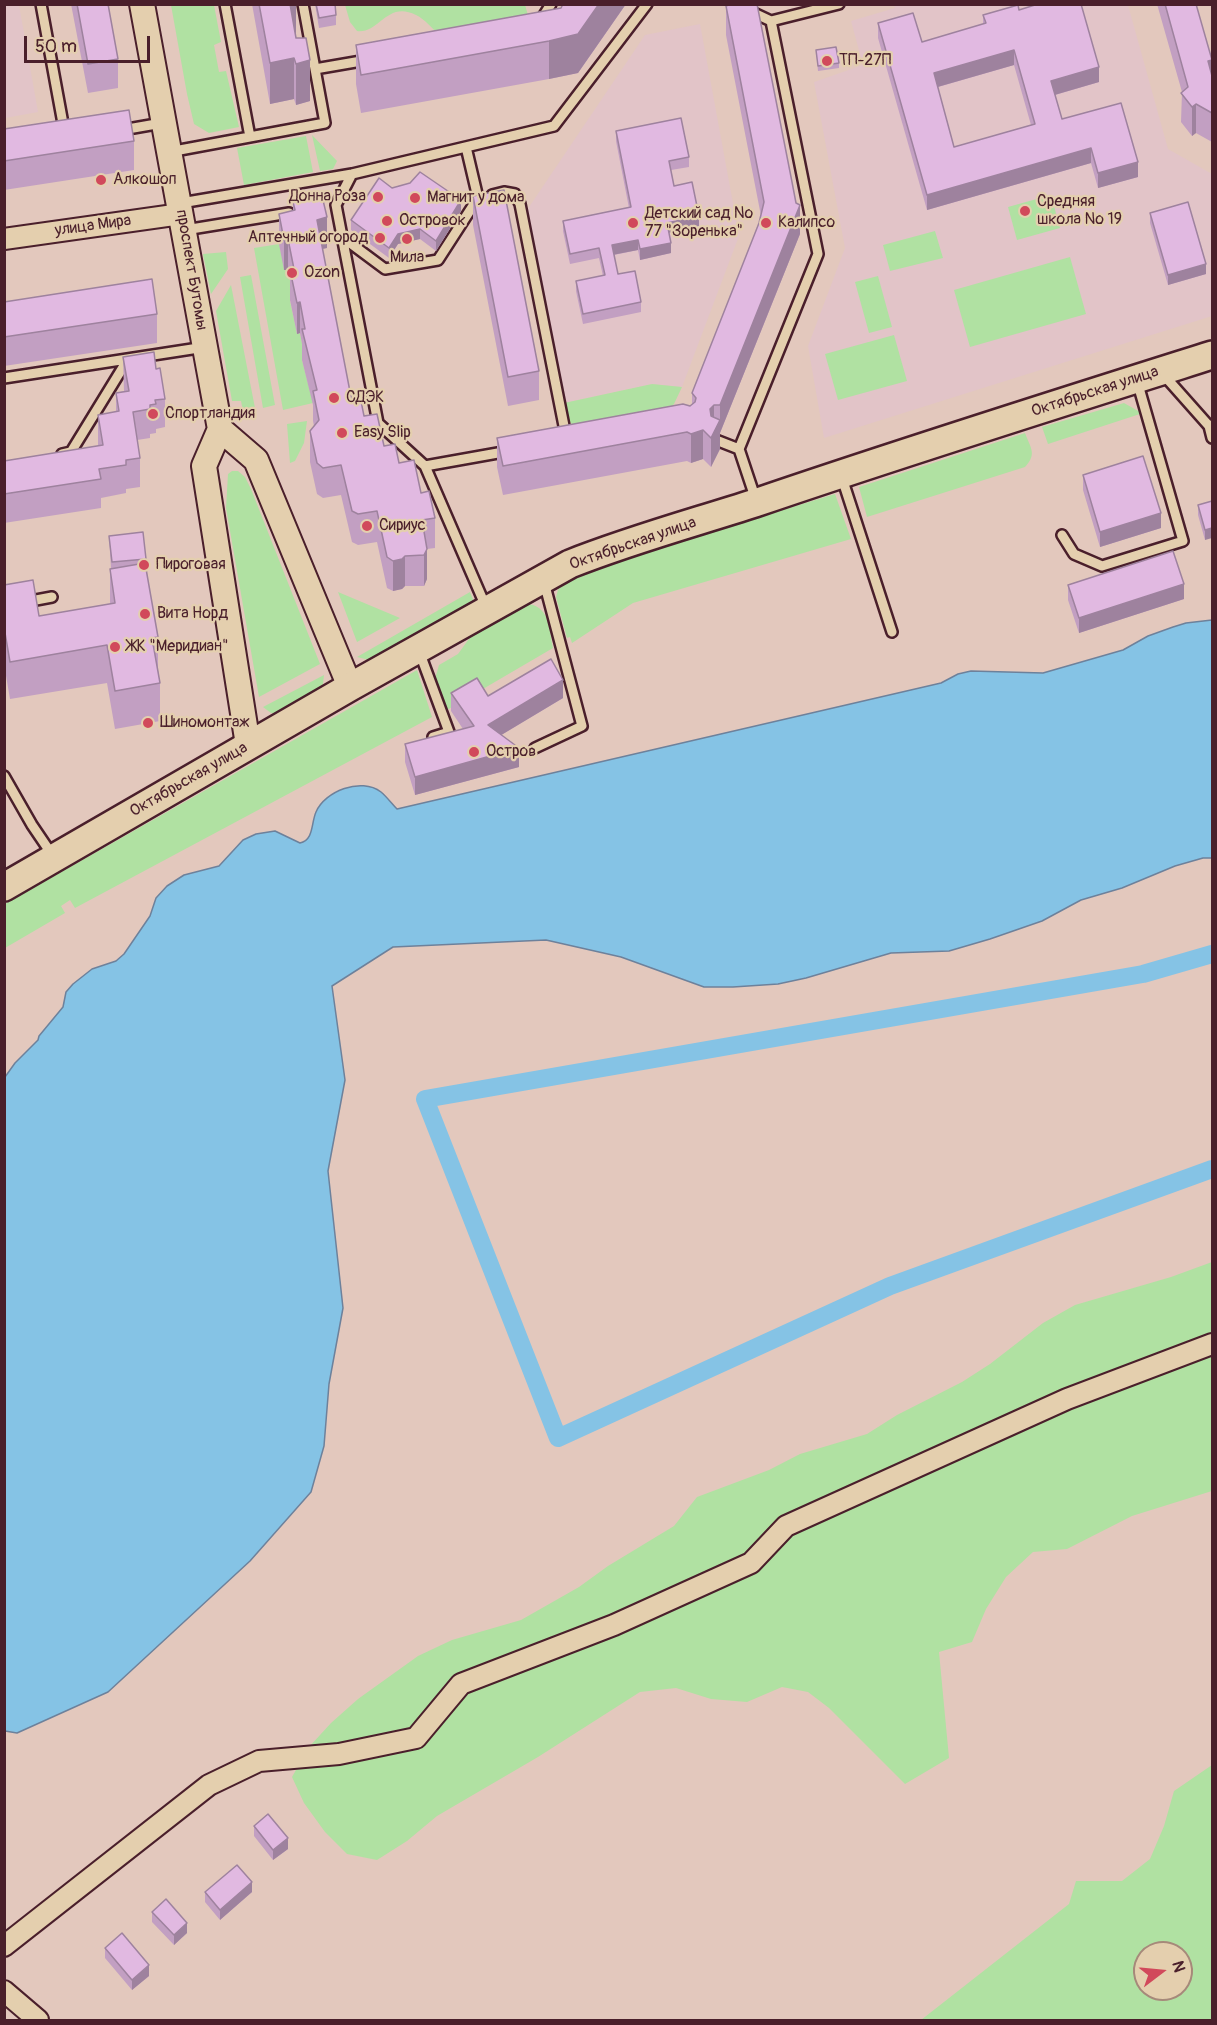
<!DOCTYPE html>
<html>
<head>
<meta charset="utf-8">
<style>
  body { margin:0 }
  #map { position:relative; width:1217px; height:2025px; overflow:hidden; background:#e3c8bd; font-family:Pangolin,sans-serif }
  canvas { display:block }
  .frame { position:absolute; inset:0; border:6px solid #4a1f2b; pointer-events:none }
  .north { position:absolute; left:1133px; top:1941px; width:60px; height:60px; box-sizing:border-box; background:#e4cfae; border:2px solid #a6897a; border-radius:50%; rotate:74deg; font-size:16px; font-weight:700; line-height:24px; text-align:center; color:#4a1f2b }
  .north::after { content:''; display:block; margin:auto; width:21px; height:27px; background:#d1495b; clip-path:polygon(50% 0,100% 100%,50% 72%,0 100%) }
  .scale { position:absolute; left:24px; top:36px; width:126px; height:27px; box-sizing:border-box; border:3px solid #4a1f2b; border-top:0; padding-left:8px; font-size:18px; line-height:21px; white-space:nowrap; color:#4a1f2b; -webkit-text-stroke:4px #e4cfae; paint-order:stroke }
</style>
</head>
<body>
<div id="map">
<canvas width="1217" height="2025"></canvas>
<div class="frame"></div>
<div class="north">N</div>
<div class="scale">50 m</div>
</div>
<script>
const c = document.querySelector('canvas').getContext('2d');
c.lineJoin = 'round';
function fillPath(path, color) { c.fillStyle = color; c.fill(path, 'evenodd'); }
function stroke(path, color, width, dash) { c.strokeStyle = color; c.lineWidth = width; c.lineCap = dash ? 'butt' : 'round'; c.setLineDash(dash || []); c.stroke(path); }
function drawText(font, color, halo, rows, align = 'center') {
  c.font = font + ' Pangolin,sans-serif'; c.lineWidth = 4.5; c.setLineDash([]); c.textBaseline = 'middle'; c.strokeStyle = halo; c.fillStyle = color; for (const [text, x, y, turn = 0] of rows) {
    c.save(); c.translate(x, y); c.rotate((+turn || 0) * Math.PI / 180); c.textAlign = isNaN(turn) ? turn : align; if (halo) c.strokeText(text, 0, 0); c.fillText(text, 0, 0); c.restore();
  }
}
const built = new Path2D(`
  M5 4 19 5 38 112 5 118Z
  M894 5H1128L1168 149 1212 174V316L824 438 808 346 845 248 814 82 863 65 851 21 895 8Z
  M700 24 739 236 682 387 652 384 564 403 527 210 645 35Z`);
const green = new Path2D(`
  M171 5H214L221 42 214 45 219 72 226 71 239 127 209 133 194 124 187 94Z
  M345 5H525L528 15 441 36C433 30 425 19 416 15 387 0 379 34 357 31L350 22Z
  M312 135 337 161 333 169 320 171Z
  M306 136 313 172 244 185 237 148Z
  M1051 195 1060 228 1017 240 1008 207Z
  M935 231 943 258 890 271 883 245Z
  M279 244 285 270H288L294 299 290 301 297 333H300L305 359 302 360 313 403 283 410 254 248Z
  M226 252 228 269 211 294 203 254Z
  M1070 257 1086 314 970 347 954 290Z
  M251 275 275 405 263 408 240 277Z
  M878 276 892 327 869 333 855 282Z
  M231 285 255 408 243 411 241 401H232L216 311Z
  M894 335 907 381 838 400 825 354Z
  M652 384 682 387 674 404 667 413 573 426 568 419 564 403Z
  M1124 403 1140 412V414L1048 444 1042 427Z
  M307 421 304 443 295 461 290 463 287 424Z
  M1025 433C1031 449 1037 454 1025 467L867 517 859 487Z
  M232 471H238L245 477 251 489 320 664 259 697 226 508 228 474Z
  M835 494 851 539 633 603 572 643 570 637 567 638 556 597 559 586 585 573 642 553Z
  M338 592 400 618 357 642Z
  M470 592 475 604 373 661 357 657Z
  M525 604C550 604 549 629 553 648L447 710 435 679 439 665 458 654 471 636Z
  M417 670 432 717 75 908 70 900 61 906 65 913 5 948V904Z
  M324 675 323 684 315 693 280 714 271 713 263 707Z
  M1212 1262V1491L1132 1516 1067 1549 1033 1552 1006 1577 986 1609 972 1642 939 1652 949 1758 905 1784 829 1708 808 1692 782 1687 747 1702 711 1699 676 1688 640 1692 538 1757 437 1816 407 1841 377 1860 347 1854 325 1832 304 1803 292 1777 309 1747 331 1723 358 1699 418 1656 452 1640 521 1620 579 1587 608 1566 674 1526 697 1497 769 1470 800 1454 867 1434 897 1415 962 1382 990 1364 1043 1323 1075 1305 1171 1277Z
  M1212 1765V2020H921L1069 1904 1076 1881H1122L1150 1859 1164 1826 1174 1791ZM1145 1953H1181V1989H1145Z`);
const water = new Path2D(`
  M1212 620V858H1203L1175 866 1122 888 1081 900 1042 921 990 939 949 951 891 953 806 978 778 984 733 987H704L621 957 546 940 393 947 332 986 345 1080 328 1171 343 1308 329 1384 324 1446 311 1492 250 1561 108 1692 17 1733 5 1731V1077L15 1063 38 1040 39 1036 63 1007 66 992 73 984 92 969 116 961 124 954 150 916 156 898 167 886 184 875 219 866 243 840 256 834 275 831 300 843C314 840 311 823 316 812 325 791 361 777 381 792 387 797 392 804 397 809L941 683 958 674 971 671 1043 673 1123 650 1148 636 1173 627 1186 623Z`);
const canal = new Path2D(`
  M1212 954 1143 974 425 1099 558 1438 890 1286 1212 1169`);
const service = new Path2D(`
  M41 4 64 129
  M225 4 250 137
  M742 4 754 13 771 21 839 4
  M541 20 551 4
  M315 69 367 60
  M122 130 162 123
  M169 152 325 123 303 4
  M352 174 336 205 378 423 425 466 486 607
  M492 195 504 192 515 194 520 204 566 436
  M181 203 352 174 554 126 647 4
  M185 230 289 213
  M342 237 385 269 438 260 478 198 466 147
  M1162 373 1209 426 1212 425
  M4 378 205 347
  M1209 426 1212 438
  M716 440 739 449
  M62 454 71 452 128 359
  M425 466 509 451
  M841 475 892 632
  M756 500 739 449 818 254 771 21
  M1062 535 1074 554 1102 566 1183 541 1137 381
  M4 606 52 597
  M419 651 449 732 433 737
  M535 748 582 726 544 582
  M4 776 32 825 53 856`);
const minor = new Path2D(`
  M4 239 181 214
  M4 1946 209 1785 259 1761 339 1754 416 1738 461 1684 614 1625 751 1563 786 1526 1067 1399 1212 1344
  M4 1991 38 2020`);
const tertiary = new Path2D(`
  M142 4 220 429 204 466 248 745
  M220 429 256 460 350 687`);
const secondary = new Path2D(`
  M4 887 350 687 570 564C630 540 693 523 755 503 907 451 1060 403 1212 355`);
const wall = new Path2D(`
  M71 4H108L118 59V88L88 93Z
  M252 4H296V36L310 101 296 105 294 99 270 104Z
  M315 4H335L336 15V25L319 28Z
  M563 4H626L578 73 549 79 361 113 356 84V45L561 8Z
  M1157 4H1196L1212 76V142L1196 133 1192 136 1181 122 1182 92Z
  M726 6 800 234 720 433V449L711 467 703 459 691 463 687 461 503 495 497 467V438L690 406 692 404V393L759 223 761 216 726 35Z
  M1019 10 1099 82 1055 95 1062 119 1138 177 1098 188 1091 163 927 210 878 38V23L922 42 983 24V15ZM1014 65 1031 125 954 147 938 87Z
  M816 50 839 63V68L818 71Z
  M4 129 134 141V170L4 190Z
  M616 131 689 157V167L671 170 674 186 699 226 669 233 671 253 640 260 638 250 614 255 618 274 641 302V312L583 324 576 291V281L603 276 599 258 570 264 563 231V221L629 208 616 141Z
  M392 188 461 211 436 251 420 239 398 244 389 258 351 230V220Z
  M473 196 539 371V400L508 406 473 225Z
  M293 202 327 248 322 249 352 402 364 416 384 446 399 463 421 493 435 518V548L427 549V579L424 586H405L402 589 393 591 387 588 377 542 358 545 352 542 341 495 323 498 317 494 310 462V431L314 426 313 421V405L302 360V344L300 333 297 334 290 300V280L288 270H284L279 244V214L293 211Z
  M1150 213 1206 274 1168 285 1150 223Z
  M4 302 157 314V343L4 366Z
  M123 357 156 369 165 399V427L156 429V433L150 434V438L137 440 140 458V487L126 489V493L101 498V508L4 523V461L98 446V415L116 412V393L124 391Z
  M1083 475 1161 528 1100 547 1083 490Z
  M1212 501 1205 540 1198 515V505Z
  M109 536 146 559V567L158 637V670L160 683V721L115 729 107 683 10 699 4 664V585L39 616 110 604V569L111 568Z
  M1068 585 1184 599 1079 633 1068 600Z
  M451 693 488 696 563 698 501 735 519 767 415 795 405 762V744L463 729 451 711Z
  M254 1826 288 1849 273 1860 254 1836Z
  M205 1892H252L220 1920 205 1902Z
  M152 1912 187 1933 174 1945 152 1922Z
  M105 1948 149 1976 132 1990 105 1958Z`);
const shadedWall = new Path2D(`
  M290 4H296V37L290 46Z
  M599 4H626L578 73 549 79V41Z
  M1014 50V65L934 88V73Z
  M294 58V99L270 104V63Z
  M310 60V101L296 105V64Z
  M1212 60V89L1208 61Z
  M1099 67V82L1051 96V81Z
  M1196 104V133L1192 136V107Z
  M1091 148V163L927 210V195Z
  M1138 162V177L1098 188V173Z
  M461 200V211L436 251V241Z
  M800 205V234L720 433V449L711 467V438L710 409 714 405V432L720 421V405Z
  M699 216V226L667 233V223Z
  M327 217V248L317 250V220Z
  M420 229V239L398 244 389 258V248L398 234Z
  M288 239V270H284V240Z
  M638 240V250L612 255V245Z
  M671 243V253L640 260V249Z
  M1206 264V274L1168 285V275Z
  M300 302V333L297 334V303Z
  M703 430V459L691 463V434Z
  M1161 513V528L1100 547V532Z
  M1212 528V538L1205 540V530Z
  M427 549V579L424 586V555Z
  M405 556V586L402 589 393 591V561Z
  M1184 584V599L1079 633V618Z
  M563 680V698L488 743V725Z
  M519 748V767L415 795V777Z
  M288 1838V1849L273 1860V1850Z
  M252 1882V1892L220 1920V1910Z
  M187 1923V1933L174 1945V1935Z
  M149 1965V1976L132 1990V1980Z`);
const building = new Path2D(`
  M77 4H108L118 59 88 64Z
  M259 4H290L296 38H306L310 60 296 64 294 58 270 63Z
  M316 4H335L336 15 319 18Z
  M563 4H599L578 34 549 41 361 75 356 45 561 8Z
  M731 4H757L792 182 796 203 800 205 720 405H714L710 409 711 416 720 420 711 438 703 430 691 434 687 432 503 466 497 438 683 404 690 406 695 402 696 398 692 393 759 223 764 202 726 6Z
  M1038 4H1081L1099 67 1051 81 1062 119 1121 103 1138 162 1098 173 1091 148 927 195 878 23 913 13 922 42 986 23 983 15 1018 5 1019 10ZM1014 50 1035 124 954 147 934 73Z
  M1165 4H1196L1212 60 1208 61 1212 76V113L1196 104 1192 107 1181 93 1188 87Z
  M836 47 839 63 818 66 816 50Z
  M129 110 134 141 4 161V129Z
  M681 118 689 157 669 161 674 186 692 182 699 216 667 223 671 243 640 249 638 240 612 245 618 274 635 271 641 302 583 314 576 281 605 275 599 248 570 254 563 221 631 207 616 131Z
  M420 172 461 200 436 241 420 229 398 234 389 248 351 220 379 178 392 188 410 183Z
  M504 190 539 371 508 377 473 196Z
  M322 196 327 217 317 220 352 402 361 401 364 416 377 414 384 446 395 444 399 463 414 460 421 493 429 491 435 518 422 520 427 549 424 555 405 556 402 559 393 561 387 557 377 511 358 514 352 511 341 465 323 468 317 463 310 431 319 420 313 391 317 390 302 329H305L300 302 297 303 290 270 294 269 288 239 284 240 279 214 295 210 293 202Z
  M1188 202 1206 264 1168 275 1150 213Z
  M152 279 157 314 4 337V302Z
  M154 352 156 369 160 368 165 399 155 400 156 404 150 405V409L133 412 140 458 126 460V465L99 469 101 479 4 494V461L103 445 98 415 119 411 116 393 129 391 123 357Z
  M1143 456 1161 513 1100 532 1083 475Z
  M1212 501V528L1205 530 1198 505Z
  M143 532 146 559 112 562 109 536Z
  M1173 551 1184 584 1079 618 1068 585Z
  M145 563 158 637 152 638 160 683 115 691 107 645 10 662 4 627V585L33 580 39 616 115 603 110 569Z
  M551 659 563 680 488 725 519 748 415 777 405 744 474 726 451 693 477 678 488 696Z
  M268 1814 288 1838 273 1850 254 1826Z
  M237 1865 252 1882 220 1910 205 1892Z
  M166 1899 187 1923 174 1935 152 1912Z
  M122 1933 149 1965 132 1980 105 1948Z`);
const markers = [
  [827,61,6,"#d1495b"],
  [101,180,6,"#d1495b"],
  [378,197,6,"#d1495b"],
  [415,198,6,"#d1495b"],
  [1025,211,6,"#d1495b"],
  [387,221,6,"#d1495b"],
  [633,223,6,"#d1495b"],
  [766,223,6,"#d1495b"],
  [380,238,6,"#d1495b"],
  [407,239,6,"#d1495b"],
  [292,273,6,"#d1495b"],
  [334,398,6,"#d1495b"],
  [153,414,6,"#d1495b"],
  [342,433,6,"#d1495b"],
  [367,526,6,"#d1495b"],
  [144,565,6,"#d1495b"],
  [145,614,6,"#d1495b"],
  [115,647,6,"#d1495b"],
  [148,723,6,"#d1495b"],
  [474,752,6,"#d1495b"]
];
const poiNames = [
  ["ТП-27П",839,61],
  ["Алкошоп",113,180],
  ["Донна Роза",366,197,"right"],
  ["Магнит у дома",427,198],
  ["Средняя",1037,202],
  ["школа № 19",1037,220],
  ["Детский сад №",645,214],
  ["77 \"Зоренька\"",645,232],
  ["Островок",399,221],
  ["Калипсо",778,223],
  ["Аптечный огород",368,238,"right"],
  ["Мила",407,258,"center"],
  ["Ozon",304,273],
  ["СДЭК",346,398],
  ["Спортландия",165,414],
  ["Easy Slip",354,433],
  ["Сириус",379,526],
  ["Пироговая",156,565],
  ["Вита Норд",157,614],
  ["ЖК \"Меридиан\"",127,647],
  ["Шиномонтаж",160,723],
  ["Остров",486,752]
];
const streetNames = [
  ["улица Мира",93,226,-8],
  ["проспект Бутомы",191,270,80],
  ["Октябрьская улица",1095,392,-18],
  ["Октябрьская улица",633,544,-19],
  ["Октябрьская улица",189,780,-30]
];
fillPath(built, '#e2c4c8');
fillPath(green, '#b0e1a2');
fillPath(water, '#85c3e5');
stroke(water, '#6d819b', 1.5);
stroke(canal, '#85c3e5', 18);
stroke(service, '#4a1f2b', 14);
stroke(minor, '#4a1f2b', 24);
stroke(tertiary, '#4a1f2b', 28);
stroke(secondary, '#4a1f2b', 32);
stroke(service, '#e4cfae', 9);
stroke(minor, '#e4cfae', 20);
stroke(tertiary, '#e4cfae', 24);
stroke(secondary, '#e4cfae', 27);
fillPath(wall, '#c29fc2');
fillPath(shadedWall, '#9e829e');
fillPath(building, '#e1b9e1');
stroke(building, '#9e829e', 1.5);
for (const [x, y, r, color] of markers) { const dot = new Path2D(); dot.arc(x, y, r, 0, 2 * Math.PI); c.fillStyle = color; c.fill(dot); stroke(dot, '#e4cfae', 2); }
drawText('16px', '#4a1f2b', '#e4cfae', poiNames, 'left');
drawText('16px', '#4a1f2b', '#e4cfae', streetNames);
</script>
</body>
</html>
